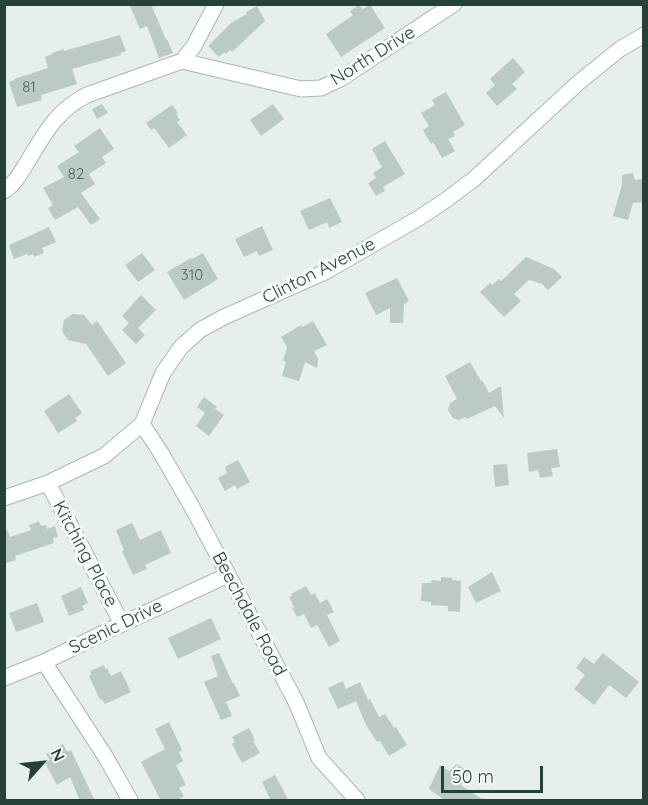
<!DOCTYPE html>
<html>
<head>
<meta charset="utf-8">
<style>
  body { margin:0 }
  #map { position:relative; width:648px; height:805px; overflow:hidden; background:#e6efeb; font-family:Quicksand,sans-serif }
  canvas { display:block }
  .frame { position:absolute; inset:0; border:6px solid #24423a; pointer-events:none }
  .north { position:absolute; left:12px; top:733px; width:60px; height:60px; -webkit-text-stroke:4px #f7fbf9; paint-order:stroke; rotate:63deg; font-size:16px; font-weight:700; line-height:24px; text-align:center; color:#24423a }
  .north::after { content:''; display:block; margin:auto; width:21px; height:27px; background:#24423a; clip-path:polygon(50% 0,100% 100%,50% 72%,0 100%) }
  .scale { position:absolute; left:441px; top:766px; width:102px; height:27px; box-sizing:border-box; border:3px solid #24423a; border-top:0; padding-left:8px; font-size:18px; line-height:21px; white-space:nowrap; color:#24423a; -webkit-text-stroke:4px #f7fbf9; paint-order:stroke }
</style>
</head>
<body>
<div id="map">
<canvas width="648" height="805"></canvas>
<div class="frame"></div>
<div class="north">N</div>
<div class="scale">50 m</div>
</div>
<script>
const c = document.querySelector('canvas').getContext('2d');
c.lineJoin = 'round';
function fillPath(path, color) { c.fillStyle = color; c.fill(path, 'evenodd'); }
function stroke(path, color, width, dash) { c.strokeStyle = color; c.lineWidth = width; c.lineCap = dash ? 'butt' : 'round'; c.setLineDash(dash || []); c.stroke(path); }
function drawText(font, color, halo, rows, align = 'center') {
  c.font = font + ' Quicksand,sans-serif'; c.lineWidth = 6; c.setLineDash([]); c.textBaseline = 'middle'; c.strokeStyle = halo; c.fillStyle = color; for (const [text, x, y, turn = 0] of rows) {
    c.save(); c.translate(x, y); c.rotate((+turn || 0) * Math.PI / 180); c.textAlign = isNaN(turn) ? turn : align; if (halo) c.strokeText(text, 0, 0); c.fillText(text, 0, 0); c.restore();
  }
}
const building = new Path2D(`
  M129 4H151L166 40 167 39 173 53 159 58 147 26 140 29Z
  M359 5 363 9 370 5 385 28 341 57 326 34 353 15 350 11Z
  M257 6 265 21 232 52 230 50 226 54 224 52 219 57 208 46 231 23 247 14 246 12Z
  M120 35 126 51 120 53 121 55 72 69 77 84 41 95 42 100 17 107 9 82 14 80V79L48 68 45 57 52 54V53L64 49V51Z
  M513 58 525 72 512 84 517 89 497 106 486 93 495 85 490 79Z
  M446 92 465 125 453 132 455 136 448 139 455 151 442 158 433 142 431 144 423 130 429 126 421 113 435 105 432 100Z
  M102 104 108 113 97 119 92 109Z
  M273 104 284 119 261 136 250 120Z
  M172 105 178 113 176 114 180 120 177 122 187 135 169 148 154 128 151 130 146 123Z
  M100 128 114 149 102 157 106 163 89 174 95 184 81 193 100 219 91 225 78 207 55 220 48 208 53 205 43 188 64 177 57 166 79 152 74 146Z
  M385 141 405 174 383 187 385 191 376 196 368 183 376 178 373 173 382 167 372 149Z
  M633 173 635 180 644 179V202L633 203 628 220 613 216 622 185V175Z
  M330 198 342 222 329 228 327 222 309 230 300 211Z
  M262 226 273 250 259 256 257 251 244 257 235 239Z
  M49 227 56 242 42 248 44 253 34 257 33 254 28 256 27 254 14 259 9 245Z
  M142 253 155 270 138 282 125 265Z
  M203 253 218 279 184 300 167 272 191 258 192 259Z
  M526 257 554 269 562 277 548 290 542 284 529 280 514 294 521 301 504 317 480 292 490 283 492 285 499 279 501 281Z
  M397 278 409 301 404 304 403 323H390V308L376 315 365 293Z
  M141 295 156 310 138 328 145 335 136 344 122 330 129 323 122 316Z
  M73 314 84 315 92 325 97 321 126 363 108 376 86 344 68 340 62 331 64 320Z
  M313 321 327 345 314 351 318 359 317 368 305 362 299 381 282 376 286 362 283 361 287 347 281 337 301 325 302 327Z
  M470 362 481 381 482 380 489 393 501 386 504 418 495 406 467 419 465 417 459 420 453 418 448 410 450 403 457 399 445 376Z
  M69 394 82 413 75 418 77 421 58 433 44 411Z
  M204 397 217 407 215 409 224 415 209 436 196 426 205 413 197 407Z
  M557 449 560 467 551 468 553 476 540 478 538 470 529 472 527 453Z
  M238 460 250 482 237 489 235 485 225 491 218 478 227 473 225 467Z
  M507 464 509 485 495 487 493 465Z
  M39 521 41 526 46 525 47 529 55 526 58 537 53 538 54 543 15 556 16 560 4 564V530H7L10 537 31 530 29 525Z
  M132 523 140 540 161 530 171 553 145 565 147 569 133 575 122 551 124 550 116 530Z
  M492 572 501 591 476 603 468 587Z
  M441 577 452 578V580L461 581 460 612 448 611V606L431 605V602L421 601 422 583H431L432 580 441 581Z
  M306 586 311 595 315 593 320 603 327 599 334 612 327 615 340 641 329 647 317 625 311 628 304 614 297 617 292 608 294 607 289 597 292 596 291 594Z
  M81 587 88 603 82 606 84 610 69 616 61 596Z
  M37 603 44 622 16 632 9 613Z
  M211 618 221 639 178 659 168 638Z
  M219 653 233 684 234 683 240 696 226 702 232 716 221 720 204 682 218 676 211 656Z
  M603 653 639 682 626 698 609 685 594 705 574 689 585 675 576 668 584 657 594 664Z
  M104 665 105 669 107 668 111 676 121 671 131 692 105 704 102 699 100 700 89 676 91 675 90 671Z
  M343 681 346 689 360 682 368 700 370 699 379 717 385 714 394 728 396 727 407 745 389 756 380 741 377 742 366 725 356 701 338 709 328 688Z
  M169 722 182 750 179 752 183 761 176 765 186 785 179 788 184 796 176 801H161L141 762 165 749 155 729Z
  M249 728 255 740 253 741 260 753 242 763 232 744 235 742 232 737Z
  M63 744 67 752 71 750 95 801H80L70 777 57 785 45 763 50 760 46 754Z
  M457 764 470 772 461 785 485 801H446L429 789 440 765 449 771Z
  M275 775 289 801H271L262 782Z`);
const minor = new Path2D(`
  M182 61 301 89 321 88 342 78 454 4
  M4 191C15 184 21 172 28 161 45 133 56 111 87 95L182 61 194 46 216 4
  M142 424 161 453 192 507 296 702 319 758 357 800
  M48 483 122 624
  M4 498 48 483 104 456 142 424 163 373 181 347 200 330 224 317 325 272 419 218 446 200 474 179 578 83 620 49 644 35
  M44 662 105 756 130 800
  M4 678 44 662 122 624 228 575`);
const numberNames = [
  ["81",29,87],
  ["82",76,174],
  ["310",192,275]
];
const streetNames = [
  ["North Drive",373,56,-32],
  ["Clinton Avenue",319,271,-27],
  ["Kitching Place",85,554,62],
  ["Beechdale Road",249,614,62],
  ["Scenic Drive",116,627,-26]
];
fillPath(building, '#bbcac4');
stroke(minor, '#a8b8b2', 17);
stroke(minor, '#fff', 15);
drawText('15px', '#4a645c', null, numberNames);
drawText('18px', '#24423a', '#f7fbf9', streetNames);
</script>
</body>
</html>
